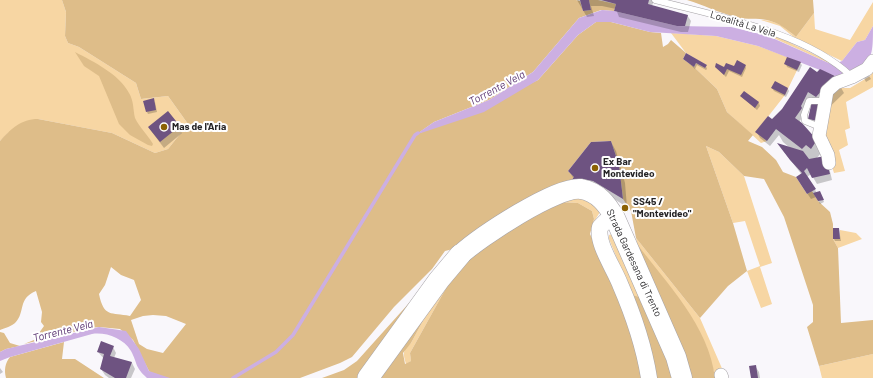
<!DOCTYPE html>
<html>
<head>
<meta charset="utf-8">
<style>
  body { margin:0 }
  canvas { display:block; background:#f9f7fb }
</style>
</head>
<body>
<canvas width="873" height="378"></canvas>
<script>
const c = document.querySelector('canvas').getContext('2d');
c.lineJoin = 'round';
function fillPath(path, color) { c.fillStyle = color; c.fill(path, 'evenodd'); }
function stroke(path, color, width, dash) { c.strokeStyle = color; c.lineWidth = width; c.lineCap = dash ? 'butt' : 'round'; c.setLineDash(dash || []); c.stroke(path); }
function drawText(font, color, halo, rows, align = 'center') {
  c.font = font + ' Barlow,sans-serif'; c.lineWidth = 4; c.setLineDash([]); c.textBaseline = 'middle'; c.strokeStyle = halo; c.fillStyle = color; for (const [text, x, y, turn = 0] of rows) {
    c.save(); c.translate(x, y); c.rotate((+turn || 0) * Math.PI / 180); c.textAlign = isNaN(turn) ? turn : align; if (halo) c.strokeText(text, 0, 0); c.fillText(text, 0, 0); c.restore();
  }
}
const green = new Path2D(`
  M0 0H62L66 12 65 36 68 43 79 47 136 83 141 99 168 96 188 124 168 149 155 153 112 133 38 119 8 133 0 141Z
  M873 2V26L865 40 857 42 842 61 796 39 780 26 761 20C775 19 786 28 796 37L814 13 815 29 850 40Z
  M671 33 716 36 758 46 801 62 785 95 756 132 767 141 761 143 727 112 717 89 694 67 696 63 705 68 706 65 686 53Z
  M772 34 834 64 833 65 769 36Z
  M873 72V87L846 102 850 128 845 130 848 145 839 150 845 171 834 173 821 132 830 93 836 88H850L870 76Z
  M706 146 719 152 744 176 772 263 760 267 772 304 761 308 747 271 760 266 745 221 733 223Z
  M566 197 588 198 600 212 592 225 594 219 592 211 578 203 560 202Z
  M840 230 856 233 862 239 838 248 833 239H840Z
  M612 234 652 316 632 295 609 239V235Z
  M636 238 700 318 724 373 715 376 706 346 637 244Z
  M450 281 410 353 411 361 406 364C403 354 402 350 411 343L442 286Z
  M873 354V378H822L819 366Z`);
const forest = new Path2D(`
  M62 0H576L580 1 583 11 591 10 589 0H598L616 4 614 11 601 10 579 18 533 72 489 100 434 122 417 134 440 125 538 80 578 35 596 22H611L650 32 661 33 663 47 668 44 671 40 686 53 683 59 694 67 717 89 727 112 753 135 748 141 762 147 776 160 783 172 796 177 807 194 812 191 818 201 830 212 833 224V239L838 248 841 323 873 320V354L819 366 807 327 813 322V305L784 217 764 179 744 176 719 152 706 146 733 223 747 271 728 286 700 318 636 238 631 211 623 199 619 165 611 141 591 142 568 171 574 177 570 182 461 247 445 251 432 269 394 307 352 357 340 363 300 378H156L149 371 133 340 120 329 99 327 91 328 24 344 34 340 44 326 41 322 42 312 36 291C17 299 26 312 15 323 12 326 5 328 0 330V141C11 129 21 119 38 119L112 133 155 153 168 149 188 124 168 96 141 99 136 83 79 47 68 43 65 36 66 12ZM111 267 121 275 134 280 141 300 130 316C111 312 104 318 99 294L105 285ZM153 315 166 316 186 324 163 353 147 349 139 344 131 320 143 316Z
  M687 0H813L814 13 796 37C787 29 779 23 767 20 758 18 747 20 736 17 719 13 704 5 687 0Z
  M75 52C94 62 119 74 129 93 134 101 133 110 135 118 139 127 148 135 153 144L152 146 148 145 130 135 119 124 99 76 84 66Z
  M560 202 578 203 592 211 594 219 590 234 625 310 643 378H376L442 286 411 343 403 353 405 364 411 361 410 353 450 281 472 250Z
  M637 244C667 284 709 326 715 378H688Z
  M436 273 358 378H322L344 370 357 361Z
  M632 295 639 297 676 378H655Z
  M0 332 4 333 10 343 20 346 6 349 0 352Z
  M64 342 62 359H75L104 378H6C4 370 5 363 10 357Z`);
const water = new Path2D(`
  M602 10 614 11 677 26 731 27 768 36 833 65 842 61 857 42 865 40 873 26C873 66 871 59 838 77L758 46 716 36 650 32 611 22H596L578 35 538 80 484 112 415 135 434 122 489 100 533 72 579 18Z
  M99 327 126 331 139 349 149 371 170 378H180H147C134 366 138 364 131 351 123 338 106 332 92 334L10 357 0 361V352L6 349Z`);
const shadow = new Path2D(`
  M577 0H654L652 6 687 15 691 21 688 32H681L619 17 616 9 602 6H591L594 16 587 17Z
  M684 59 706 66 707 69 706 70 697 65 695 69Z
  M800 63 802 65 799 72 787 67 786 64Z
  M745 65 746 68 742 77 729 71 726 77 716 67 725 69Z
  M820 70 835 77 844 93 812 124 809 118 815 103 811 97 804 112 805 114 799 122 822 152 816 159 828 163 832 180 817 184 811 174 807 177 817 193 821 195 824 202 820 204 816 197 811 199 801 184 802 175 782 149 790 148 783 142 779 135 770 146 760 138 757 132 772 121Z
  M868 74 871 79 866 82 863 76Z
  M772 88 788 89 789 91 786 97 774 91Z
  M744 92 759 103 760 106 757 110 743 98 741 96Z
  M155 102 157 112 148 114 147 112Z
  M168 113 182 133 164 148 149 128Z
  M611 142 616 151 625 183 627 207 599 190 574 179 569 171Z
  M839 229 841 241H835L834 239Z
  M113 347 116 353 114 358 132 363 135 369 131 378H109L105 375 101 369 104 359 98 352Z
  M755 366 759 372 760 378H752Z
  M0 368 3 372 0 374Z`);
const stream = new Path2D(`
  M233 378 276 352 293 335 415 135 418 133`);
const building = new Path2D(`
  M580 0H589L591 10 583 11Z
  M601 0H649L648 4 688 15 685 26H677L614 11 616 4Z
  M686 53 707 65 705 68 696 63 694 67 683 59Z
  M787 57 801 62 797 70 784 64Z
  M737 60 746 65 741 75 727 69 724 75 715 67 716 63 724 67 726 63 734 66Z
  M810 67 817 72 820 69 835 76 816 97 808 92 801 106 802 108 795 118 802 123 817 140 811 149 806 145 802 149 776 129 767 141 755 132 768 116 772 119 782 109Z
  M775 81 788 88 785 95 771 88Z
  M744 91 759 102 755 108 740 96Z
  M154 98 156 110 146 112 143 101Z
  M812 101 822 104 818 121 808 119Z
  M168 111 180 126 160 142 148 127Z
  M611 141 619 165 623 199 593 181 582 179 570 182 574 177 568 171 591 142Z
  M777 143 803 151 809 159 825 156 830 174 812 178 807 168 804 171 816 189 807 194 796 177 802 173 790 160Z
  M820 191 824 200 818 201 813 193Z
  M833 228H839L840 239H833Z
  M101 341 114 346 110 356 132 362 126 378H115L100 369 104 354 97 352Z
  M756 365 758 378H751L749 366Z`);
const service = new Path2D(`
  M655 0C716 16 806 32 852 77
  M820 127 805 121 804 115 809 101H825`);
const minor = new Path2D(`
  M829 163 828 155 819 136 827 91 836 83 852 77 867 69 873 61
  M721 375 722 378`);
const tertiary = new Path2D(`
  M615 218 606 221 600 227C596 243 614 268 620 284 633 314 644 346 649 378`);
const primary = new Path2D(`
  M460 255C480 237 556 186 581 189 598 192 607 204 615 218L676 357 682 378`);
const trunk = new Path2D(`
  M368 378 439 280 460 255`);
const markers = [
  [164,127,4,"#8b6103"],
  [595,168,4,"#8b6103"],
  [625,208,4,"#8b6103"]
];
const streetNames = [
  ["Località La Vela",743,24,17],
  ["Strada Gardesana di Trento",634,263,65]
];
const poiNames = [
  ["Mas de l'Aria",172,127],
  ["Ex Bar",603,162],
  ["Montevideo",603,174],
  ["SS45 /",633,202],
  ["\"Montevideo\"",633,214]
];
const waterNames = [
  ["Torrente Vela",497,88,-28],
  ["Torrente Vela",63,331,-14]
];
fillPath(green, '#f7d6a3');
fillPath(forest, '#debd89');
fillPath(water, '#ccafe2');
fillPath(shadow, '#0003');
stroke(stream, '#ccafe2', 3.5);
fillPath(building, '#6e5381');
stroke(service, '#a6a3a7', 7);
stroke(minor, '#a6a3a7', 14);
stroke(tertiary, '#a6a3a7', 17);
stroke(primary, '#a6a3a7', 21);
stroke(trunk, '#a6a3a7', 22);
stroke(service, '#fff', 6);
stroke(minor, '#fff', 13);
stroke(tertiary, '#fff', 16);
stroke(primary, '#fff', 20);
stroke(trunk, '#fff', 21);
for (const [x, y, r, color] of markers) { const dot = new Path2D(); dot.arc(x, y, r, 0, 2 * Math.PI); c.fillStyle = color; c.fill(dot); stroke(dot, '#fff', 1.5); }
drawText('10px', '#252426', '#fff', streetNames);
drawText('bold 10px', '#252426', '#fff', poiNames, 'left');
drawText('italic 11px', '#593371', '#fff', waterNames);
</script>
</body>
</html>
